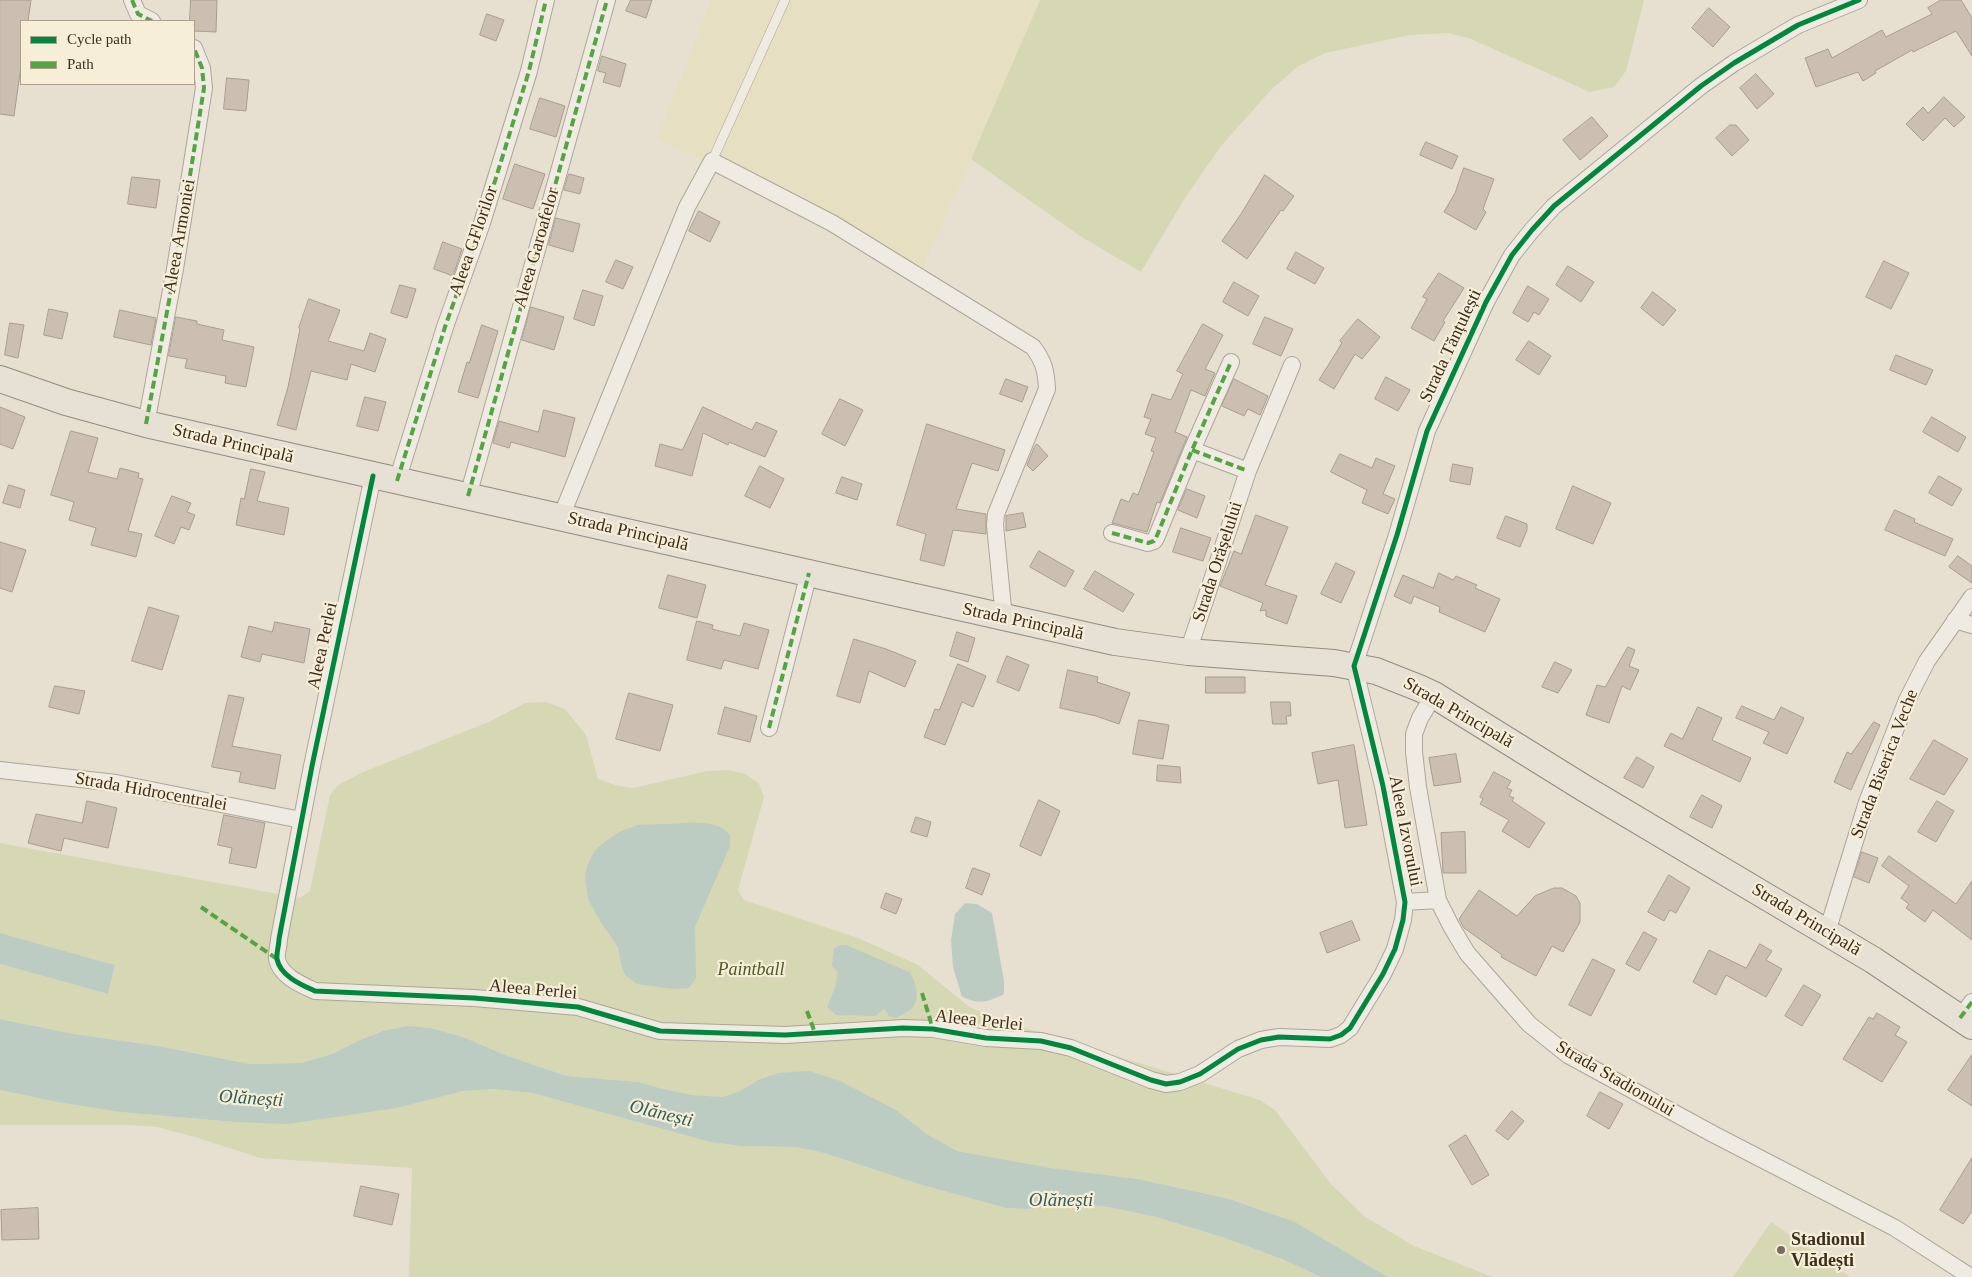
<!DOCTYPE html>
<html>
<head>
<meta charset="utf-8">
<style>
  body { margin:0 }
  #map { position:relative; width:1972px; height:1277px; overflow:hidden; background:#e7e0d1; font-family:"Times New Roman",serif }
  canvas { display:block }
  .legend { position:absolute; left:20px; top:20px; width:175px; height:65px; box-sizing:border-box; background:#f7eed8; border:1px solid #ada18e; margin:0; padding:6px 9px; list-style:none; font-size:15px; color:#3d2e20 }
  .legend li { display:flex; align-items:center; gap:10px; height:25px }
  .legend b { width:25px; border:1px solid #ada18e }
</style>
</head>
<body>
<div id="map">
<canvas width="1972" height="1277"></canvas>
<ul class="legend">
<li><b style="height:6px;background:#00873e"></b>Cycle path</li>
<li><b style="height:6px;background:#54a441"></b>Path</li>
</ul>
</div>
<script>
const c = document.querySelector('canvas').getContext('2d');
c.lineJoin = 'round';
function fillPath(path, color) { c.fillStyle = color; c.fill(path, 'evenodd'); }
function stroke(path, color, width, dash) { c.strokeStyle = color; c.lineWidth = width; c.lineCap = dash ? 'butt' : 'round'; c.setLineDash(dash || []); c.stroke(path); }
function drawText(font, color, halo, rows, align = 'center') {
  c.font = font + ' "Times New Roman",serif'; c.lineWidth = 4.5; c.setLineDash([]); c.textBaseline = 'middle'; c.strokeStyle = halo; c.fillStyle = color; for (const [text, x, y, turn = 0] of rows) {
    c.save(); c.translate(x, y); c.rotate((+turn || 0) * Math.PI / 180); c.textAlign = isNaN(turn) ? turn : align; if (halo) c.strokeText(text, 0, 0); c.fillText(text, 0, 0); c.restore();
  }
}
const farmland = new Path2D(`
  M711 0H1040L923 268 657 139Z`);
const green = new Path2D(`
  M1040 0H1644L1626 71 1614 87 1590 92 1471 39 1448 33 1410 35 1325 53 1297 67 1270 91 1221 146 1183 201 1141 272 1080 236 971 159Z
  M546 702 565 709 586 735 598 779 615 785 633 788 707 771 729 770 746 774 759 784 764 797 738 890 744 900 858 938 918 965 968 1006 1001 1021 1260 1100 1276 1111 1331 1184 1364 1216 1414 1246 1493 1277H1388L1295 1222 1231 1199 1138 1179 1051 1168 957 1151 925 1133 758 1080 740 1091 722 1097 693 1095 663 1089 639 1082 567 1076 505 1055 463 1037 431 1028 408 1027 383 1031 360 1040 332 1054 301 1063 250 1064 158 1046 74 1034 0 1019V964L108 994 115 965 0 933V843L300 898 310 891 330 795 338 785 363 772 491 721 525 703Z
  M494 1089 532 1093 710 1142 740 1146 796 1147 824 1153 922 1185 1006 1208 1026 1209 1074 1205 1108 1207 1156 1217 1225 1238 1282 1259 1321 1277H409L412 1168 260 1158 195 1137 157 1127 127 1125H0V1090L58 1102 120 1112 235 1122 437 1097 463 1091Z
  M1771 1222 1850 1277H1733Z`);
const water = new Path2D(`
  M663 824C683 824 717 817 730 835V846L695 927 696 978 689 988 674 989 637 984 625 975 621 964 618 947 600 921 588 899 585 877 587 866 595 850 617 833 637 825Z
  M965 903 977 904 992 913 1004 981V994C988 1002 980 1005 962 997L953 967 951 940 955 914Z
  M0 933 115 965 108 994 0 964Z
  M839 945H846L909 972C916 980 920 998 913 1007 909 1012 901 1015 896 1018L889 1016 884 1009 875 1016 836 1015 827 1007 835 988 838 972 832 966 834 949Z
  M0 1019 74 1034 158 1046 250 1064 301 1063 332 1054 360 1040 383 1031 408 1026 431 1028 463 1037 505 1055 567 1076 639 1082 663 1089 693 1095 722 1097 740 1091 758 1080 778 1073 809 1071 840 1081 896 1110 925 1133 957 1151 1051 1168 1138 1179 1230 1199 1295 1222 1388 1277H1321L1282 1259 1225 1238 1156 1217 1108 1207 1074 1205 1026 1209 1006 1208 922 1185 824 1153 796 1147 740 1146 710 1142 532 1093 494 1089 463 1091 396 1108 288 1124 235 1122 120 1112 57 1102 0 1090Z`);
const building = new Path2D(`
  M0 0H31L28 21H21V66L14 116 0 114Z
  M191 0H217L216 32 194 31V21H190Z
  M631 0H652L646 18 626 11Z
  M1941 0H1961L1972 18V56L1956 31 1913 52 1912 50 1875 71 1876 73 1863 81 1858 72 1816 87 1805 58 1828 49 1832 58 1882 30 1886 37 1932 14 1928 8Z
  M1709 8 1730 27 1713 47 1692 28Z
  M487 14 504 20 496 41 480 35Z
  M602 56 626 64 620 87 603 82 606 73 598 71Z
  M1756 74 1774 94 1757 109 1740 88Z
  M227 78 249 80 246 111 224 109Z
  M1944 97 1965 117 1954 127 1945 118 1923 141 1906 124 1923 107 1928 113Z
  M540 98 565 106 556 137 530 129Z
  M1592 117 1608 136 1580 160 1563 140Z
  M1730 125H1736L1749 140 1732 156 1716 138Z
  M1426 142 1458 156 1452 169 1420 155Z
  M515 164 545 174 533 209 503 199Z
  M1464 168 1494 179 1483 209 1486 212 1476 230 1444 212 1455 193Z
  M569 174 584 178 580 194 564 190Z
  M1265 175 1294 196 1283 211 1281 210 1247 259 1222 241 1241 214Z
  M132 177 160 180 156 208 128 204Z
  M699 211 720 222 710 242 689 231Z
  M556 218 580 224 573 252 549 245Z
  M443 242 462 249 453 276 434 269Z
  M1296 252 1324 268 1315 284 1287 269Z
  M616 260 633 267 623 289 606 282Z
  M1884 261 1909 273 1891 309 1866 297Z
  M1568 266 1594 282 1581 302 1556 285Z
  M1439 273 1464 288 1443 321 1445 322 1434 341 1411 328 1427 299 1423 297Z
  M1234 282 1259 296 1248 316 1223 302Z
  M400 285 416 289 407 318 391 313Z
  M1528 286 1549 299 1539 315 1534 312 1528 322 1513 313Z
  M583 290 603 296 594 326 574 319Z
  M1653 292 1676 310 1663 326 1641 308Z
  M309 299 340 310 328 341 364 351 370 333 386 339 375 372 351 364 347 380 311 371 296 430 277 425 288 387 300 329 299 328Z
  M531 307 564 317 554 350 522 340Z
  M49 309 68 313 62 339 44 335Z
  M120 310 156 318 151 345 114 337Z
  M176 317 197 321V324L224 330 222 340 254 347 246 387 225 383 226 376 185 368 187 359 169 356Z
  M1265 317 1293 329 1281 356 1253 344Z
  M1358 319 1380 337 1362 359 1355 354 1334 389 1319 380 1342 343 1340 341Z
  M10 323 24 325 18 358 5 355Z
  M1203 324 1223 335 1205 369 1215 373 1205 396 1191 390 1175 432 1187 437 1160 503 1157 502 1147 532 1112 523 1121 499 1129 502 1133 493 1138 495 1154 452 1151 451 1156 438 1145 434 1151 419 1144 417 1152 394 1171 400 1183 374 1177 371Z
  M482 325 498 331 478 398 458 392 467 362 469 363Z
  M1529 341 1551 356 1539 375 1516 360Z
  M1896 355 1933 370 1926 385 1890 370Z
  M1386 377 1410 390 1398 411 1375 399Z
  M1006 379 1028 387 1022 402 1000 394Z
  M1234 379 1268 396 1260 415 1248 409 1244 416 1222 406Z
  M365 397 386 402 378 431 357 426Z
  M840 399 863 410 845 446 822 434Z
  M0 407 25 417 13 449 0 444Z
  M703 407 752 430 756 422 777 431 765 457 729 442 728 445 703 433 692 476 655 466 660 444 682 450Z
  M544 410 575 418 565 457 511 442 509 448 493 443 499 421 538 432Z
  M1932 417 1966 437 1958 452 1923 432Z
  M927 424 1005 450 998 471 972 463 956 509 986 514V534L953 530 944 566 920 560 926 534 897 525Z
  M71 431 98 438 88 472 117 479 120 468 139 473 138 478 143 479 128 531 142 534 136 557 91 545 96 528 69 520 74 502 51 495Z
  M1037 444 1048 456 1033 471 1027 465 1034 448Z
  M1340 454 1372 468 1376 458 1395 466 1383 494 1395 499 1388 514 1362 503 1367 490 1331 472Z
  M1453 464 1473 468 1470 485 1450 481Z
  M760 466 784 479 770 508 745 496Z
  M251 469 265 472 257 501 289 508 284 535 236 525 241 498 244 499Z
  M1939 476 1962 489 1952 506 1929 493Z
  M842 477 862 484 857 500 836 493Z
  M9 485 25 490 20 508 3 503Z
  M1573 486 1611 503 1593 544 1556 529Z
  M1187 489 1205 496 1197 518 1178 510Z
  M172 496 191 503 187 512 195 515 189 530 181 527 174 544 155 536Z
  M1895 510 1915 519 1914 522 1953 539 1945 556 1885 530Z
  M1023 513 1026 527 1006 531V516Z
  M1256 515 1288 527 1265 585 1297 596 1287 624 1266 616V610L1260 611 1263 603 1220 586 1234 551 1241 554Z
  M1506 516 1527 524V530L1520 547 1497 538Z
  M1181 528 1211 538 1203 561 1173 552Z
  M0 542 26 550 12 592 0 588Z
  M1039 551 1074 571 1065 587 1030 567Z
  M1958 556 1972 566V583L1949 567Z
  M1336 563 1355 572 1341 603 1321 594Z
  M1095 571 1134 594 1123 612 1084 589Z
  M1439 573 1453 580 1456 576 1477 585 1475 588 1500 599 1485 632 1439 612 1440 607 1414 596 1411 604 1394 596 1403 575 1433 588Z
  M668 575 706 585 697 618 659 608Z
  M149 607 179 616 162 670 132 661Z
  M697 621 713 625 712 629 740 636 744 623 769 630 758 669 724 660 721 669 687 660Z
  M275 622 310 629 304 663 262 654 260 662 241 657 249 626 272 632Z
  M957 632 975 638 968 662 950 656Z
  M854 639 886 649 916 661 905 687 869 671 860 703 837 696Z
  M1628 647 1635 650 1629 666 1639 670 1630 690 1622 686 1609 723 1586 715 1597 685 1605 687Z
  M1007 656 1029 665 1019 691 997 682Z
  M1555 662 1572 670 1558 693 1542 687Z
  M958 664 986 676 973 707 962 702 945 745 924 737 935 709 939 710Z
  M1068 670 1098 677 1097 682 1130 693 1119 724 1096 716 1060 708Z
  M1206 677H1245V693H1206Z
  M55 686 85 691 79 714 49 707Z
  M629 693 673 705 660 751 616 739Z
  M229 695 244 698 232 746 281 755 275 789 239 782 241 772 212 767Z
  M1271 702H1290L1291 716H1286L1287 724H1273Z
  M1742 706 1774 720 1781 707 1804 718 1787 754 1763 743 1769 732 1736 718Z
  M725 707 757 716 750 742 718 734Z
  M1698 707 1722 718 1712 740 1751 758 1740 782 1664 746 1671 733 1682 739Z
  M1139 720 1169 725 1163 759 1133 754Z
  M1874 722 1880 725 1851 790 1834 782 1847 752 1851 754Z
  M1934 740 1968 759 1944 795 1910 779Z
  M1354 745 1367 825 1345 828 1338 780 1318 784 1312 753Z
  M1456 754 1461 782 1434 786 1429 758Z
  M1637 757 1654 767 1643 788 1624 778Z
  M1158 765 1180 767 1181 783 1157 781Z
  M1494 772 1511 781 1507 788 1512 790 1509 796 1514 798 1512 801 1545 823 1529 848 1502 831 1509 820 1480 804 1483 799 1480 797Z
  M1702 795 1722 806 1712 828 1690 817Z
  M1039 800 1060 811 1041 856 1020 846Z
  M87 801 117 808 108 848 64 838 61 851 28 843 36 814 82 823Z
  M1937 801 1954 811 1936 842 1918 832Z
  M224 815 265 823 256 868 229 863 232 848 218 845Z
  M916 817 931 822 927 837 911 832Z
  M1465 832 1466 873H1443L1441 833Z
  M1862 852 1878 858 1869 883 1854 877Z
  M1889 856 1956 904 1972 881V940L1933 910 1925 922 1906 908 1909 904 1901 898 1909 886 1882 866Z
  M973 868 990 874 982 895 966 888Z
  M1669 875 1690 888 1676 913 1670 910 1664 921 1648 912Z
  M1554 888H1562L1576 896 1580 903V922L1563 952 1552 946 1536 976 1501 957 1502 955 1464 928 1459 919 1479 890 1517 916 1535 896Z
  M886 893 902 899 896 914 881 908Z
  M1352 921 1360 940 1327 953 1320 933Z
  M1644 932 1657 939 1639 971 1626 964Z
  M1760 944 1772 951 1766 960 1782 969 1766 997 1726 975 1716 995 1693 982 1709 950 1746 968Z
  M1593 959 1615 970 1591 1016 1569 1005Z
  M1804 985 1821 995 1802 1026 1785 1016Z
  M1877 1013 1900 1027 1895 1035 1907 1042 1882 1082 1843 1059 1869 1017 1873 1019Z
  M1972 1055V1106L1948 1090Z
  M1600 1092 1623 1104 1609 1129 1587 1116Z
  M1512 1111 1524 1121 1508 1140 1496 1131Z
  M1466 1135 1489 1175 1472 1185 1449 1146Z
  M1972 1158V1211L1963 1224 1940 1210Z
  M361 1186 399 1194 392 1225 354 1216Z
  M38 1208 39 1239 2 1240 1 1210Z`);
const service = new Path2D(`
  M712 161 785 0`);
const minor = new Path2D(`
  M132 0 138 14 152 21
  M146 424 175 269 204 88 202 68 194 48
  M1192 450 1248 471
  M373 476 312 766 279 939C279 945 276 954 277 959 280 976 302 985 315 991L474 998 578 1007 660 1031 785 1035 903 1028 933 1029 986 1038 1041 1041 1071 1048 1151 1080 1166 1084 1180 1082 1200 1074 1238 1049 1261 1040 1279 1037 1330 1039 1341 1035 1350 1028 1383 974 1395 949 1403 920 1405 902 1383 786 1354 666 1397 535 1427 431 1486 302 1512 255 1532 230 1554 206 1701 86 1734 63 1798 25 1859 0
  M397 481 445 327 482 223 529 71 546 0
  M468 496 607 0
  M561 517 687 207 712 161 832 223 1033 347C1044 362 1046 370 1047 389L996 514 995 525 1004 618
  M1112 533 1148 543 1154 541 1156 538 1192 450 1231 362
  M1955 620 1972 625
  M1188 652 1248 471 1292 365
  M1434 695 1420 718 1414 734V752L1418 787 1438 900 1451 926 1467 953 1529 1024 1568 1055 1713 1134 1895 1228 1971 1277
  M769 728 809 573
  M0 770 116 783 301 820
  M1405 902 1438 900
  M1827 932 1867 802 1907 700 1927 661 1972 597
  M1960 1018 1972 1002`);
const primary = new Path2D(`
  M0 379 66 402 146 424 1115 642 1188 652 1334 663 1376 671 1419 688 1434 695 1587 790 1873 960 1972 1026`);
const quiet = new Path2D(`
  M132 0 138 14 152 21
  M146 424 175 269 204 88 202 68 194 48
  M1192 450 1248 471
  M397 481 445 327 482 223 529 71 546 0
  M468 496 607 0
  M1112 533 1148 543 1154 541 1156 538 1192 450 1231 362
  M769 728 809 573
  M201 907 277 959
  M922 993 933 1029
  M807 1011 815 1033
  M1960 1018 1972 1002`);
const cycleway = new Path2D(`
  M373 476 312 766 279 939C279 945 276 954 277 959 280 976 302 985 315 991L474 998 578 1007 660 1031 785 1035 903 1028 933 1029 986 1038 1041 1041 1071 1048 1151 1080 1166 1084 1180 1082 1200 1074 1238 1049 1261 1040 1279 1037 1330 1039 1341 1035 1350 1028 1383 974 1395 949 1403 920 1405 902 1383 786 1354 666 1397 535 1427 431 1486 302 1512 255 1532 230 1554 206 1701 86 1734 63 1798 25 1859 0`);
const markers = [
  [1781,1250,5,"#786c5e"]
];
const streetNames = [
  ["Aleea Armoniei",180,236,-80],
  ["Aleea GFlorilor",474,241,-71],
  ["Aleea Garoafelor",537,248,-74],
  ["Strada Tănțulești",1451,346,-65],
  ["Strada Principală",233,444,13],
  ["Strada Principală",628,532,13],
  ["Strada Orășelului",1218,562,-72],
  ["Strada Principală",1023,622,12],
  ["Aleea Perlei",323,646,-78],
  ["Strada Principală",1458,713,30],
  ["Strada Biserica Veche",1885,764,-69],
  ["Strada Hidrocentralei",151,792,10],
  ["Aleea Izvorului",1405,831,79],
  ["Strada Principală",1806,920,31],
  ["Aleea Perlei",533,990,5],
  ["Aleea Perlei",979,1021,6],
  ["Strada Stadionului",1615,1079,30]
];
const parkNames = [
  ["Paintball",751,970]
];
const poiNames = [
  ["Stadionul",1791,1240],
  ["Vlădești",1791,1261]
];
const waterNames = [
  ["Olănești",251,1099,4],
  ["Olănești",661,1114,14],
  ["Olănești",1061,1201]
];
fillPath(farmland, '#e6dfc2');
fillPath(green, '#d6d7b3');
fillPath(water, '#bcccc2');
fillPath(building, '#cbbfb2');
stroke(building, '#a89c90', 1);
stroke(service, '#ada599', 10);
stroke(minor, '#ada599', 18);
stroke(primary, '#928b80', 28);
stroke(service, '#efebe3', 9);
stroke(minor, '#efebe3', 16);
stroke(primary, '#e6e1d4', 26);
stroke(quiet, '#54a441', 4, [8, 4]);
stroke(cycleway, '#00873e', 5);
for (const [x, y, r, color] of markers) { const dot = new Path2D(); dot.arc(x, y, r, 0, 2 * Math.PI); c.fillStyle = color; c.fill(dot); stroke(dot, '#f7eed8', 2); }
drawText('18px', '#3d2e20', '#f7eed8', streetNames);
drawText('italic 18px', '#4d5a26', '#f7eed8', parkNames);
drawText('bold 18px', '#3d2e20', '#f7eed8', poiNames, 'left');
drawText('italic 19px', '#2f5d5a', '#f7eed8', waterNames);
</script>
</body>
</html>
